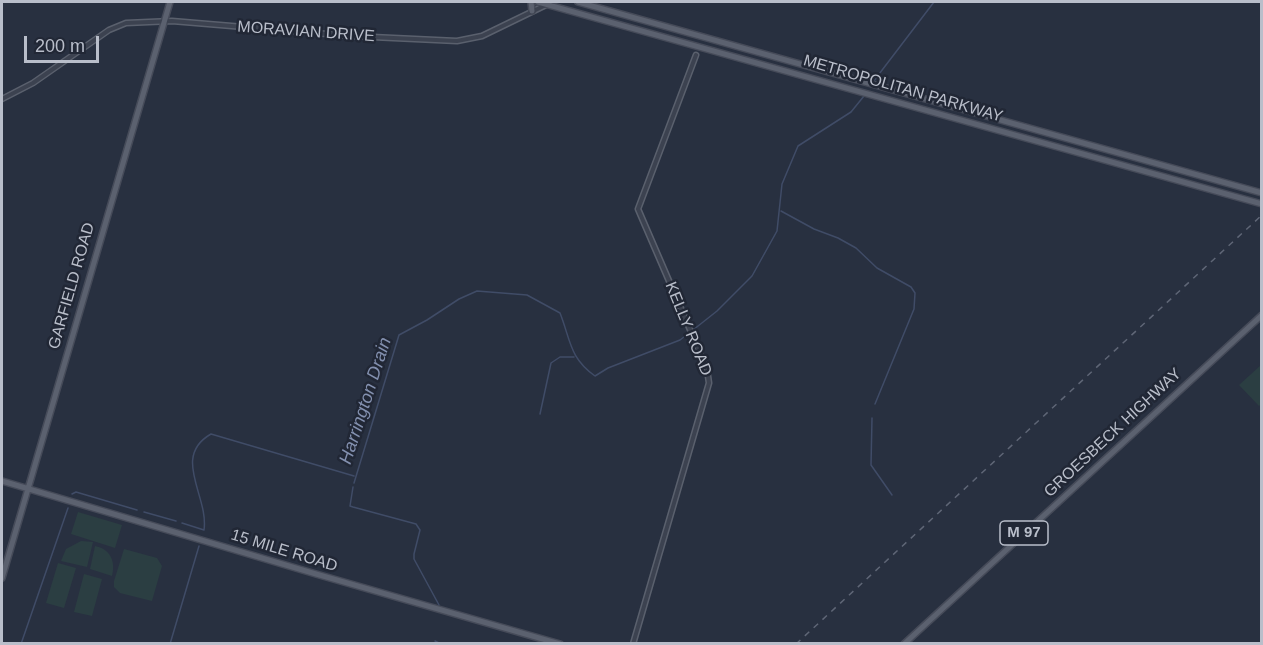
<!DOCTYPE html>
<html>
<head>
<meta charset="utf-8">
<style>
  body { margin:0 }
  #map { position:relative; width:1263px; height:645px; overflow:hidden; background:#283040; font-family:Arial,sans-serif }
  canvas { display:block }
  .frame { position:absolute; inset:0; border:3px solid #b9beca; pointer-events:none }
  .scale { position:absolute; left:24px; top:36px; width:75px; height:27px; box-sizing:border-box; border:3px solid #b9beca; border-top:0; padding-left:8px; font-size:18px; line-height:21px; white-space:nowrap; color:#b9beca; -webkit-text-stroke:4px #212735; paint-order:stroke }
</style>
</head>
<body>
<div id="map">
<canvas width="1263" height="645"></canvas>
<div class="frame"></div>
<div class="scale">200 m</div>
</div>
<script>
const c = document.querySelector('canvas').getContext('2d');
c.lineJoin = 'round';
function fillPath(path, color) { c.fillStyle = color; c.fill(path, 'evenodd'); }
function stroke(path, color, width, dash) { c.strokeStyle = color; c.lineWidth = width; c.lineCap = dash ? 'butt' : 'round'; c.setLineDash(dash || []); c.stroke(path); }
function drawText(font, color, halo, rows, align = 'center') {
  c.font = font + ' Arial,sans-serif'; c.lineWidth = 5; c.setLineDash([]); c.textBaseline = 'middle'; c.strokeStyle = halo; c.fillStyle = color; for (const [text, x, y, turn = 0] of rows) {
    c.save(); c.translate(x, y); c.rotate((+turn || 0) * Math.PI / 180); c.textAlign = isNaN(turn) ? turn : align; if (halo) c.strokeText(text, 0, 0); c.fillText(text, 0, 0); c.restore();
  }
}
const green = new Path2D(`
  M1261 365V404L1259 406 1239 385Z
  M78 512 122 525 115 548 71 534Z
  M81 541 93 542 87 567 61 561 66 549Z
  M95 546C110 549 116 561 112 576L90 569Z
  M124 549 157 558 162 566 152 601 120 593 114 587V581Z
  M58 563 76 568 64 608 46 603Z
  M84 574 102 579 92 616 74 612Z`);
const stream = new Path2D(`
  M873 82 934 2
  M781 211 814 229 838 238 856 248 877 268 911 287 915 293 914 309 875 404
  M693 330 717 311 752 276 777 231 782 184 798 146 851 112 864 96
  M540 414 551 363 560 357H574
  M872 418 871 465 892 495
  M354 483 399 335 427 320 459 299 477 291 527 295 560 313C571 341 569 357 595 376L608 368 680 340 689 333
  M353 487 350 506 353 507 416 524 420 530 414 554V559L439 605
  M72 494 76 492 137 510
  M144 512 176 521
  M182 523 204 530C209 496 171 457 211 434L354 476
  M435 641 441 644
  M21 644 68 508
  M170 644 199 546`);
const minor = new Path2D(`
  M2 99 33 83 109 30 126 23 172 21 351 36 457 41 482 36 552 2
  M633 644 709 383 707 369 638 209 696 55`);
const major = new Path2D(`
  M531 2 532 11
  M538 2 1262 204
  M578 2 1262 193
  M2 481 316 574 560 644
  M2 578 170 2
  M904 644 1262 315`);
const rail = new Path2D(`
  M796 644 1262 215`);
const shields = [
  [1024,533,48]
];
const shieldNames = [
  ["M 97",1024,533]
];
const streetNames = [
  ["MORAVIAN DRIVE",306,32,4],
  ["METROPOLITAN PARKWAY",903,89,16],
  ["GARFIELD ROAD",72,286,-74],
  ["KELLY ROAD",688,329,68],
  ["GROESBECK HIGHWAY",1113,433,-43],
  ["15 MILE ROAD",284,551,17]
];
const waterNames = [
  ["Harrington Drain",366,401,-72]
];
fillPath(green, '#2b3e42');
stroke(stream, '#404c67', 1.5);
stroke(minor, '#5a606d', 7);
stroke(major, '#464b59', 8);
stroke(minor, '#3c4250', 4);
stroke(major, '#5b616f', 5);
stroke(rail, '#5f6676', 1.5, [6, 6]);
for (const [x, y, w] of shields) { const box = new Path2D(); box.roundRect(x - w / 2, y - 12, w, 24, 4.5); c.fillStyle = '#212735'; c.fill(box); stroke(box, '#b9beca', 1.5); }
drawText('bold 15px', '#b9beca', null, shieldNames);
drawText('16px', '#b9beca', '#212735', streetNames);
drawText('italic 18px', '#8390af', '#212735', waterNames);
</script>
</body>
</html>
